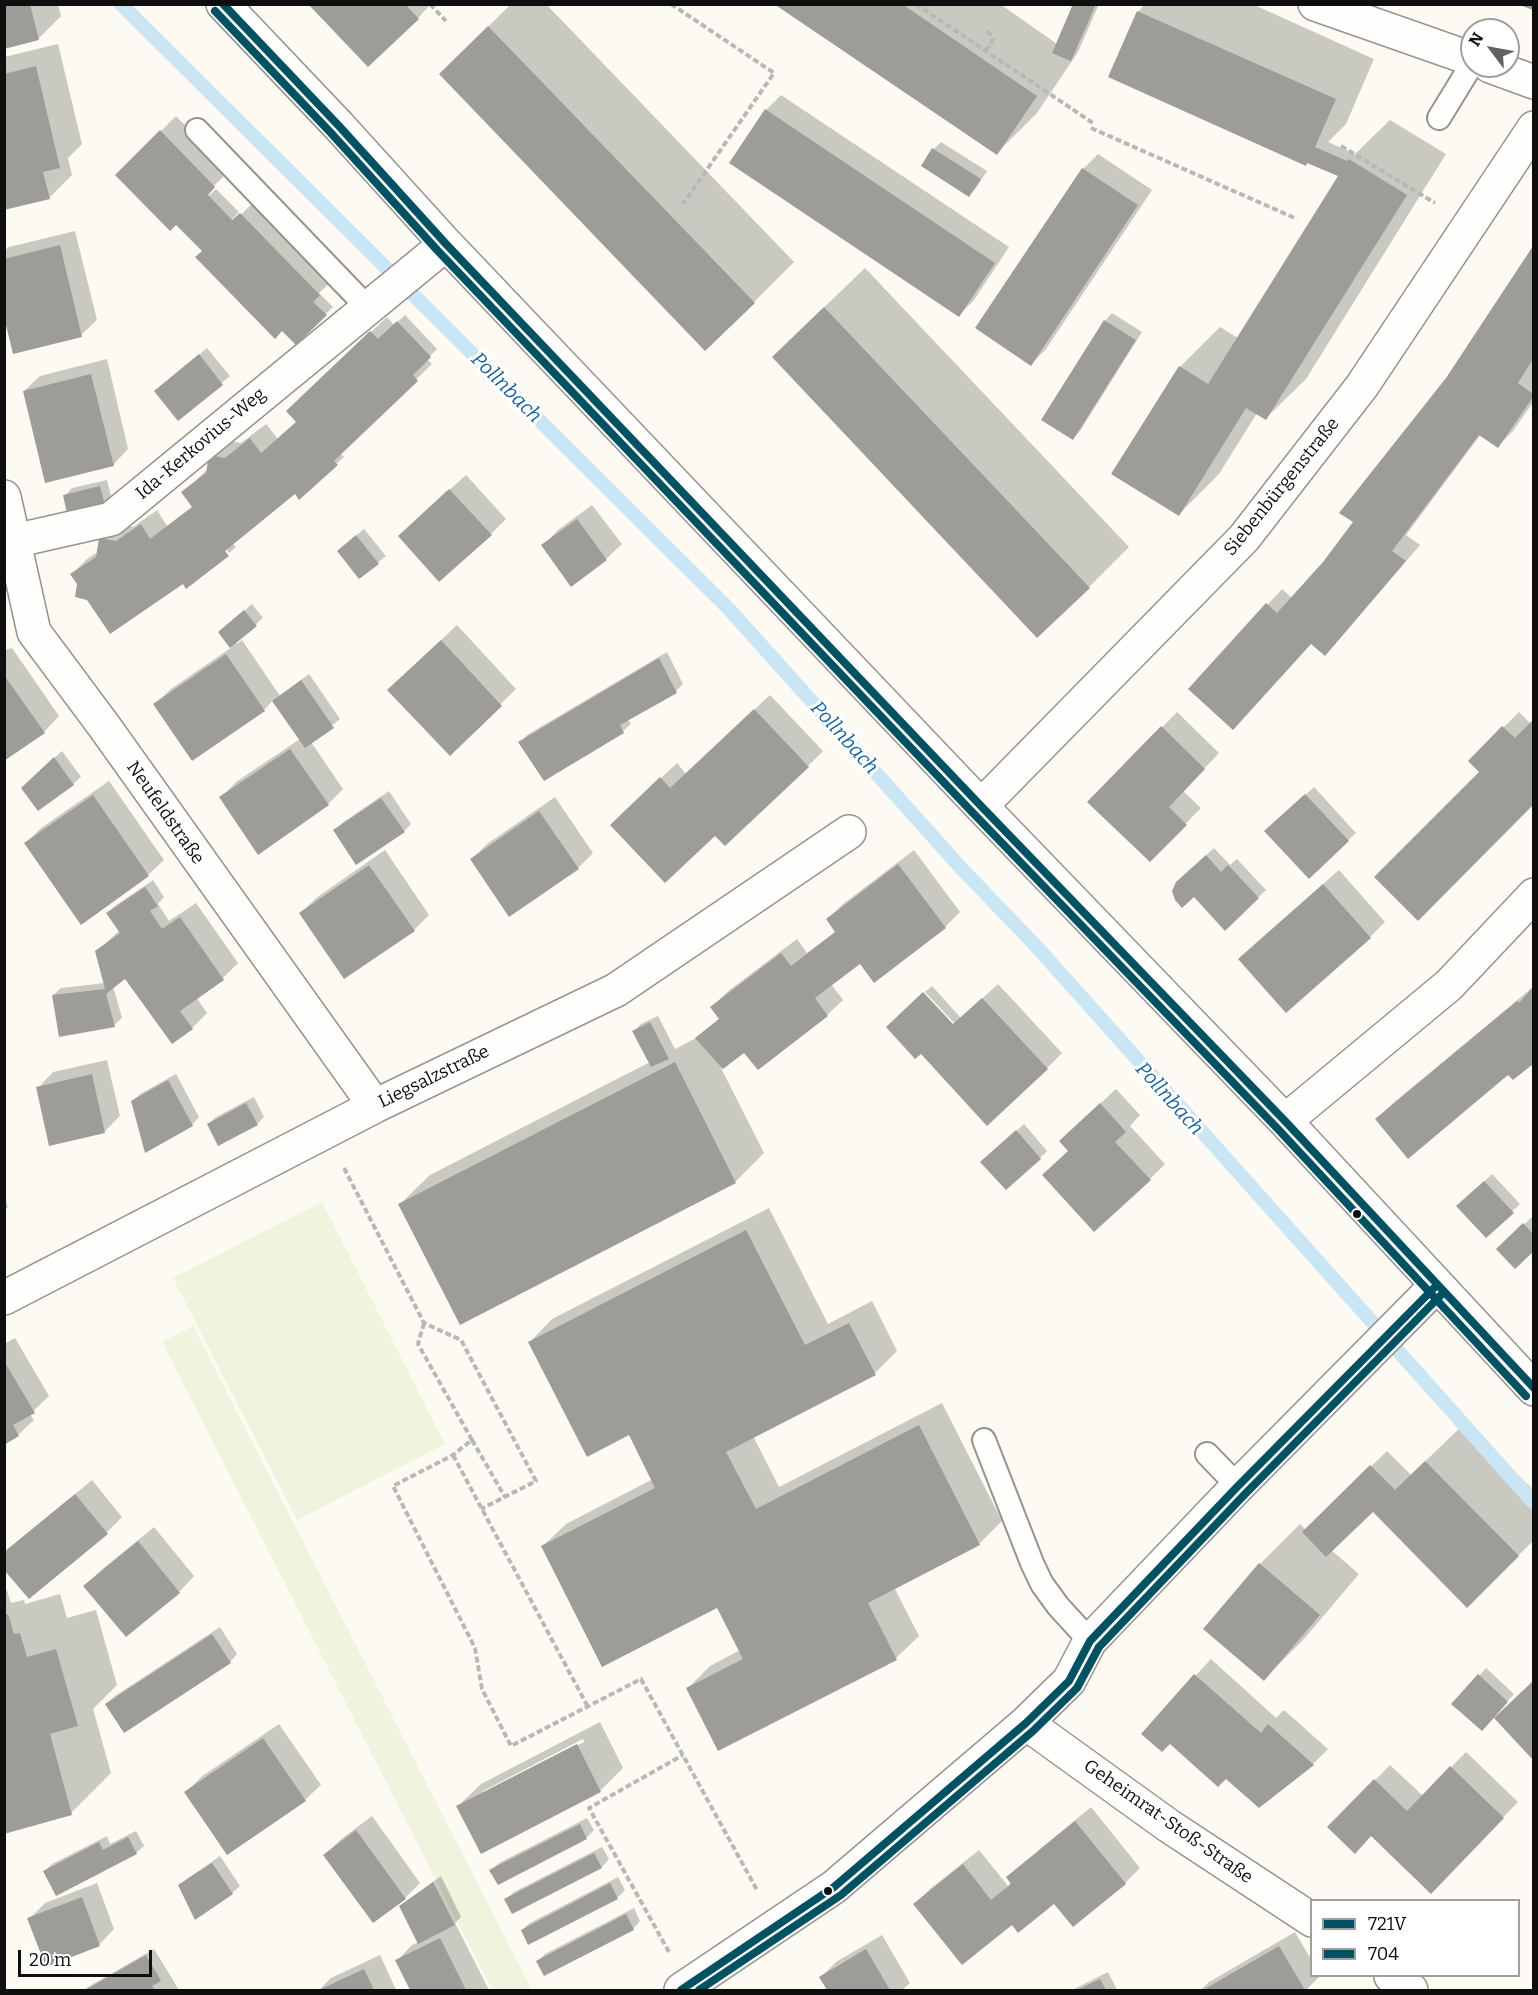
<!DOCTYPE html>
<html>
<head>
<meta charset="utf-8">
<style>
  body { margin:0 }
  #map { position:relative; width:1538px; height:1995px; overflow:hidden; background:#fcfaf2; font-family:Bitter,serif }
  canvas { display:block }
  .frame { position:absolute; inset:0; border:6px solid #0e0e0e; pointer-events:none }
  .legend { position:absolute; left:1310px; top:1899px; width:210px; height:78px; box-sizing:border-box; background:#fff; border:2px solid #9f9f9f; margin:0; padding:8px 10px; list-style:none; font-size:18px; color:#0e0e0e }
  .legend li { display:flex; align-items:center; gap:12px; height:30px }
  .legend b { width:30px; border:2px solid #9f9f9f }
  .north { position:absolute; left:1460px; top:18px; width:60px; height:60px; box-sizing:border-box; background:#fff; border:2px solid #9f9f9f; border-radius:50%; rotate:302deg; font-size:16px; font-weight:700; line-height:24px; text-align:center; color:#0e0e0e }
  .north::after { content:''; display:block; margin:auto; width:21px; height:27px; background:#61615e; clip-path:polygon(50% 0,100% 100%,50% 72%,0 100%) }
  .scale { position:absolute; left:18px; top:1950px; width:134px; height:27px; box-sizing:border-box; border:3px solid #0e0e0e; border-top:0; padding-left:8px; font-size:18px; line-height:21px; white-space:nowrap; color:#0e0e0e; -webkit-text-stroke:4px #fff; paint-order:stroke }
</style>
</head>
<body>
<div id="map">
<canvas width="1538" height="1995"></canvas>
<div class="frame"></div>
<ul class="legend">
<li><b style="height:8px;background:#005262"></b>721V</li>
<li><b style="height:8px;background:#005262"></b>704</li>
</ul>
<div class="north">N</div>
<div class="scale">20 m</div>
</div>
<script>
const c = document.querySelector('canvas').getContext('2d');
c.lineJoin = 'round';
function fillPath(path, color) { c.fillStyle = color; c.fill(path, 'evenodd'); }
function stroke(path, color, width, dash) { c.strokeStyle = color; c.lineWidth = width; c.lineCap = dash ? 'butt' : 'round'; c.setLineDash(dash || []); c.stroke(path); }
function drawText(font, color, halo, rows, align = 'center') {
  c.font = font + ' Bitter,serif'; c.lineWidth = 6; c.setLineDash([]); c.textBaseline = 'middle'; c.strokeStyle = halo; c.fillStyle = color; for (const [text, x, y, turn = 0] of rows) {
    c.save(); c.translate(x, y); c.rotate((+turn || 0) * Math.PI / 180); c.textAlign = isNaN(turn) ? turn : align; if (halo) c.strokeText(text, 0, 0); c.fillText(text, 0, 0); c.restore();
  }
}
const pitch = new Path2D(`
  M322 1202 445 1444 297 1520 173 1278Z
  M193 1326 532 1990H492L162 1342Z`);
const shadow = new Path2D(`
  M4 4H58L61 16 38 39Z
  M311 4H431L418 18Z
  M511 4H546L794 262 754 302 481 34Z
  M777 4H1000L1057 44 1075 4H1099L1078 52 1037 113 997 153Z
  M1145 4H1252L1374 59 1346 124 1328 142 1355 154 1390 120 1446 154 1306 379 1266 418 1257 413 1219 474 1179 514 1180 367 1220 327 1238 338 1343 171 1138 12Z
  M58 44 82 144 68 158 72 175 49 198 4 209V57Z
  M781 95 1009 247 974 300 959 315 766 110Z
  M176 116 229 171 186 214 188 216 216 189 239 212 214 237 216 239 257 199 334 279 319 293 333 307 296 343 179 225 117 175Z
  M941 142 987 171 976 188 969 195 923 166 934 149Z
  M1098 154 1152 190 1046 349 1031 364 1083 169Z
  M75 231 97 320 81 335 4 310V251L9 247Z
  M1534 248V365L1532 368 1534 369V401L1513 431 1498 446 1481 434 1406 535 1420 545 1340 638 1312 642 1190 689 1282 589 1292 598 1324 563 1355 522Z
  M865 268 1129 547 1089 587 814 317Z
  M1112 313 1142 332 1080 431 1073 438 1043 420 1105 321Z
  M405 315 437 349 427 359 432 364 340 453 344 457 336 464 295 492 232 543 236 547 229 553 226 548 183 582 78 584 72 574 87 559 98 552 100 538 116 523 133 527 157 510 167 526 194 506 183 492 208 469 210 455 225 440 241 443 266 424 278 439 298 421 303 396 387 317 394 325Z
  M207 348 230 376 178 419 156 391Z
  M107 359 128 449 113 465 24 391 40 376Z
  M466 475 506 519 491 534 415 521Z
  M107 480 111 496 104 503 65 496 72 488Z
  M592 505 622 544 606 559 571 585 543 546 558 530Z
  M364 529 386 556 360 577 346 544Z
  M252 604 263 618 236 642 237 644 242 640 280 696 309 674 340 719 311 742 343 789 328 804 221 798 236 782 300 739 273 700 264 710 155 704 171 689 232 647 220 632Z
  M457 625 516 689 450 754 405 674Z
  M12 648 59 716 44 732 4 760V650Z
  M667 652 683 684 676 691 628 719 631 724 623 731 544 779 520 743 527 735Z
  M770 695 823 751 808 766 715 834 627 810 677 763 686 774Z
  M1177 712 1219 753 1183 791 1201 808 1150 860 1090 802Z
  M1519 712 1531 724 1534 722V803L1418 919 1481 772 1470 761Z
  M62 751 81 777 73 784 30 781Z
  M109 781 164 860 148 875 82 923 26 843 41 828Z
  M1314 787 1356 833 1309 877 1274 824Z
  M389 791 411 824 404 831H335L342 823Z
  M555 797 593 853 578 868 472 859 487 844Z
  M1214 848 1230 865 1237 859 1266 890 1225 929 1186 874Z
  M385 850 429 915 414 930 301 913 316 898Z
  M914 850 960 912 945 927 860 961 831 984 843 1000 827 1015 758 1068 745 1050 721 1068 764 1153 735 1182 400 1204 430 1175 650 1062 634 1031 641 1024 658 1016 675 1049 696 1038 720 1018 712 1007 727 992 797 939 807 953 837 931 828 919 843 904Z
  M1339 870 1385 922 1370 937 1255 944Z
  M153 880 164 897 158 904 169 921 196 903 238 963 223 978 196 997 207 1013 192 1028 126 977 113 986 122 1018 114 1025 53 995 61 988 105 983 96 952 120 930 108 913 115 906Z
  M998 984 1062 1053 1047 1068 952 1025H956L925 992 932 986 961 1018Z
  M1533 987 1534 1062 1513 1078 1509 1073 1377 1119 1392 1104Z
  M107 1060 120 1116 104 1132 38 1088 53 1072Z
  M176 1074 199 1117 192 1125 133 1101 140 1094Z
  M1116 1089 1140 1115 1130 1126 1165 1164 1150 1179 1069 1150 1076 1126Z
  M254 1097 264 1117 257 1124H208L216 1117Z
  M1024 1124 1047 1151 1040 1158 990 1155Z
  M1492 1174 1520 1204 1486 1236 1458 1206Z
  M4 1195 8 1207 4 1210Z
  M769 1208 828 1324 872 1301 897 1351 875 1373 753 1436 779 1487 942 1403 1002 1521 979 1544 894 1587 919 1636 896 1658 688 1688 710 1666 740 1650 718 1606 543 1546 566 1524 653 1479 630 1433 530 1342 552 1319Z
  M1532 1217 1534 1219V1250L1515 1267 1498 1249Z
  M15 1338 49 1396 30 1414 34 1420 18 1435 4 1443V1344Z
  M1466 1422 1534 1491V1540L1467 1606 1384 1499 1331 1550 1359 1574 1304 1639 1264 1679 1260 1564 1300 1524 1306 1530 1387 1451 1411 1475Z
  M92 1480 122 1517 107 1532 29 1596 4 1553Z
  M154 1527 194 1576 179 1592 126 1635 85 1586 100 1571Z
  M4 1582 11 1603 24 1600 25 1604 60 1594 67 1618 96 1610 117 1685 93 1709 111 1773 71 1813 4 1832Z
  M220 1627 237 1654 230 1662 125 1731 107 1704 115 1696Z
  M1211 1659 1276 1718 1284 1710 1328 1749 1313 1764 1226 1777 1170 1742 1143 1733Z
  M1486 1668 1514 1694 1489 1721 1479 1676Z
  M1534 1683V1758L1496 1718Z
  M600 1722 623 1768 600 1791 482 1852 458 1806 481 1784ZM583 1739 584 1742 483 1794V1791Z
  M279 1724 321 1785 305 1800 186 1792 201 1777Z
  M1466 1752 1518 1802 1446 1876 1372 1835 1329 1827 1390 1765 1423 1796Z
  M1091 1807 1140 1868 1125 1883 1054 1901 1012 1923 915 1904 930 1889 979 1850 1008 1886 1040 1849Z
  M372 1816 420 1883 405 1898 373 1921 325 1855 340 1840Z
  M587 1818 594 1830 586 1838 491 1870 499 1863Z
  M136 1831 144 1846 136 1853 45 1871 52 1864 107 1836 110 1844Z
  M602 1847 609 1859 602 1867 513 1912 506 1900 514 1892Z
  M220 1856 240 1886 232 1893 180 1886 188 1878Z
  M441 1876 461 1917 455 1923 489 1990H412L397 1961 412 1945 419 1942 401 1906Z
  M618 1877 625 1890 617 1898 522 1930 530 1923Z
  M97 1883 114 1929 99 1945 29 1919 45 1903Z
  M634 1908 640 1921 633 1929 538 1961 545 1954Z
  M1295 1932 1312 1961V1976H1320L1306 1990H1200L1209 1982Z
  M882 1935 910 1983 902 1990H829L821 1977 836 1962Z
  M154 1949 179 1990H84L88 1987Z
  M380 1955 396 1990H319L331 1978Z
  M1108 1972 1117 1990H1072Z`);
const stream = new Path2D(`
  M121 4 729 609 961 868 1036 946 1534 1503`);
const building = new Path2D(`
  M4 4H30L39 40 4 49Z
  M308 4H405L419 19 368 67Z
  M774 4H902L1037 96 997 155Z
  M1073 4H1096L1071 61 1052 53Z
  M1520 4H1533V10L1520 5Z
  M1137 11 1336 99 1315 147 1347 161 1349 159 1407 195 1266 420 1246 408 1179 516 1111 474 1179 366 1208 384 1338 176 1307 163 1306 166 1108 77Z
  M488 26 755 303 705 351 439 74Z
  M36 66 60 168 43 172 50 199 4 210V74Z
  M765 109 995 263 959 317 729 163Z
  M160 130 215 187 208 195 232 220 240 213 320 295 313 302 327 315 296 345 282 331 275 339 195 257 202 251 176 225 170 231 115 175Z
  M932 148 981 179 969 197 921 166Z
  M1082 168 1138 205 1031 366 975 328Z
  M60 245 82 337 13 354 4 317V259Z
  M1533 246V359L1518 383 1533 394V397L1498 448 1479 435 1392 551 1406 561 1325 656 1311 644 1233 730 1188 689 1266 603 1277 613 1323 562 1353 522 1339 513 1446 378Z
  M824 307 1090 588 1037 638 772 357Z
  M1104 320 1136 340 1073 440 1041 420Z
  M397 321 431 357 413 375 418 381 334 461 338 465 299 500 295 494 225 551 229 556 208 572 186 589 183 584 110 634 87 600 75 597 77 584 70 574 96 557 99 538 116 541 141 524 150 539 192 507 181 492 206 473 209 455 225 458 250 438 261 453 296 422 286 411 370 331 378 339Z
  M199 354 223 385 178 421 154 391Z
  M91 374 114 466 45 483 23 391Z
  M100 486 105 505 67 514 63 495Z
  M449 489 492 535 439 582 398 536Z
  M577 519 607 560 571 587 541 545Z
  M356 535 379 564 359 579 337 551Z
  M244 610 257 626 230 648 218 632Z
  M441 640 502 706 450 756 387 690Z
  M226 654 265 711 192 761 153 704Z
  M659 658 677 693 620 725 624 733 544 781 518 742Z
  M4 675 45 733 4 761Z
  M301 680 334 728 305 748 272 701Z
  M754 709 809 767 725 846 715 836 665 883 610 825 660 777 670 788Z
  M1533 720V805L1418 921 1374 877 1479 772 1468 761 1502 726 1515 738Z
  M1161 726 1205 769 1169 807 1187 825 1150 862 1087 802Z
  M290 749 329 805 258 855 219 797Z
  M54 757 74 785 38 811 21 788Z
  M1305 794 1349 841 1309 879 1264 831Z
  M93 795 149 876 81 925 24 843Z
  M381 798 405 832 356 865 333 830Z
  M539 811 579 869 509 917 470 859Z
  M1206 855 1221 872 1228 865 1259 898 1225 931 1194 897 1182 908 1175 900 1172 891 1176 882Z
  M898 864 946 928 874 983 860 964 815 998 828 1016 758 1070 744 1053 723 1069 695 1038 719 1019 710 1007 781 953 791 966 835 932 826 919Z
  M369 865 415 931 344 979 299 913Z
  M1323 884 1371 938 1286 1013 1238 959Z
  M145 887 158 906 150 911 162 929 180 917 224 980 180 1011 193 1029 172 1044 125 979 106 994 115 1027 59 1037 52 995 105 989 95 951 120 933 106 913Z
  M1533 987V1064L1513 1080 1508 1075 1408 1159 1375 1119 1517 1001 1519 1003Z
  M923 992 953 1024 982 998 1048 1069 987 1126 921 1054 915 1059 886 1027Z
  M650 1022 669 1059 651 1067 632 1031Z
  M675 1062 736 1183 460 1325 398 1204Z
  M92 1074 105 1133 49 1146 36 1087Z
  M168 1080 193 1126 145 1153 131 1101Z
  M246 1103 258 1125 218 1146 207 1124Z
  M1100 1103 1126 1132 1115 1142 1151 1180 1094 1232 1042 1175 1068 1151 1059 1141Z
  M1016 1130 1041 1159 1006 1190 980 1162Z
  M1484 1181 1514 1213 1486 1238 1456 1206Z
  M1523 1223 1533 1234V1252L1515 1269 1496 1249Z
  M746 1230 805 1345 849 1323 876 1375 726 1452 756 1509 919 1425 980 1545 868 1603 897 1660 718 1751 686 1688 743 1659 717 1608 602 1667 541 1546 655 1488 629 1435 587 1457 528 1342Z
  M4 1361 35 1413 13 1425 19 1436 4 1445Z
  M1425 1461 1519 1556 1467 1608 1373 1512 1326 1557 1302 1532 1370 1465 1395 1490Z
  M75 1494 108 1534 29 1599 4 1570V1552Z
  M138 1541 180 1593 126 1637 83 1586Z
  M1259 1563 1320 1615 1264 1681 1203 1629Z
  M8 1614 14 1634 20 1633 27 1657 56 1649 78 1726 50 1734 72 1815 4 1834V1615Z
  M212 1634 231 1663 124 1733 105 1704Z
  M1194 1674 1261 1733 1268 1724 1314 1765 1259 1808 1226 1779 1218 1787 1170 1744 1162 1752 1141 1734Z
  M1478 1674 1508 1702 1482 1731 1451 1704Z
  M1533 1681V1760L1494 1718Z
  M263 1738 306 1801 227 1855 184 1792Z
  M577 1744 601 1792 481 1854 456 1806Z
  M1450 1766 1504 1818 1431 1894 1371 1836 1355 1854 1327 1827 1374 1779 1407 1811Z
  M1075 1821 1126 1884 1073 1927 1054 1904 1018 1933 1012 1925 962 1965 913 1904 963 1864 991 1900 1011 1884 1006 1877Z
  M580 1824 587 1839 498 1885 489 1870Z
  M356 1830 406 1899 373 1923 323 1855Z
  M128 1837 137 1854 56 1896 43 1871 99 1842 103 1850Z
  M594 1853 602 1868 512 1914 504 1899Z
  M212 1863 233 1894 195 1920 178 1885Z
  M433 1882 455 1925 418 1944 399 1906Z
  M610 1883 618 1899 528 1945 521 1930Z
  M82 1897 100 1946 46 1967 27 1918Z
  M626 1914 634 1930 544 1976 536 1961Z
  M440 1938 466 1990H410L395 1960Z
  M1279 1946 1305 1990H1203Z
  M866 1949 890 1990H827L819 1977Z
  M146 1955 161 1981 152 1986 155 1990H85Z
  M364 1969 374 1990H319Z
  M1100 1979 1106 1990H1077Z`);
const path = new Path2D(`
  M430 4 446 21
  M671 4 774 73 683 204
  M916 4 1093 123
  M986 51 993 40 987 29
  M1091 128 1297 219
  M1341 146 1435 203
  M344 1168 424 1323 461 1340 536 1481 481 1509
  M424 1323 418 1344 472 1440 453 1455 393 1486 475 1648 482 1689 511 1746 641 1679 757 1890
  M472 1440 505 1497
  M453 1455 588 1707
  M669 1952 589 1808 683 1755`);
const service = new Path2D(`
  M1439 118 1472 64
  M197 130 367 307
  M984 1440 1032 1563 1042 1584 1058 1606 1090 1641
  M1207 1454 1238 1486`);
const minor = new Path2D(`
  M223 4 339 126 446 244 981 806 1285 1121 1534 1389
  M1315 4 1472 59
  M1490 66 1534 82
  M4 497 34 632 104 726 375 1106
  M14 541 111 519 446 244
  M981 806 1244 538 1362 386 1534 128
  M1285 1121 1449 985 1534 895
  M4 1298 375 1106 616 990 849 832
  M1026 1723 1169 1826 1312 1920
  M1391 1976 1411 1990
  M681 1990 834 1887 1026 1723 1069 1681 1090 1641 1238 1486 1437 1285`);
const bus1 = new Path2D(`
  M223 4 339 126 446 244 981 806 1285 1121 1534 1388
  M681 1990 834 1887 1026 1723 1069 1681 1090 1641 1238 1486 1437 1285`);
const bus2 = new Path2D(`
  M215 11 331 133 438 251 973 813 1277 1128 1526 1396
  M699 1990 841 1895 1033 1731 1077 1688 1099 1647 1246 1493 1444 1292`);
const markers = [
  [1357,1214,5,"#0e0e0e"],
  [828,1891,5,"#0e0e0e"]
];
const streetNames = [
  ["Ida-Kerkovius-Weg",201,444,-40],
  ["Siebenbürgenstraße",1282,487,-51],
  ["Neufeldstraße",165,813,55],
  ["Liegsalzstraße",434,1077,-26],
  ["Geheimrat-Stoß-Straße",1168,1822,35]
];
const waterNames = [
  ["Pollnbach",506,388,45],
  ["Pollnbach",844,738,48],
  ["Pollnbach",1169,1099,48]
];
fillPath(pitch, '#eef4dd');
fillPath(shadow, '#0003');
stroke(stream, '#cae5f4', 14);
fillPath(building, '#9e9c98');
stroke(service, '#959491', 26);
stroke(minor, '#959491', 36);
stroke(path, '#b8b8b6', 4, [6, 3]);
stroke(service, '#fffefd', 22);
stroke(minor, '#fffefd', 33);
stroke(bus1, '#005262', 8);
stroke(bus2, '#005262', 8);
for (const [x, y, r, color] of markers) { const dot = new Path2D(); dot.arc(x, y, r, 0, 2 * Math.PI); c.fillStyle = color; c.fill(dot); stroke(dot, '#fff', 2); }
drawText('18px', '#0e0e0e', '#fff', streetNames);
drawText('italic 20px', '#1a639d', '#fff', waterNames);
</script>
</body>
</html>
